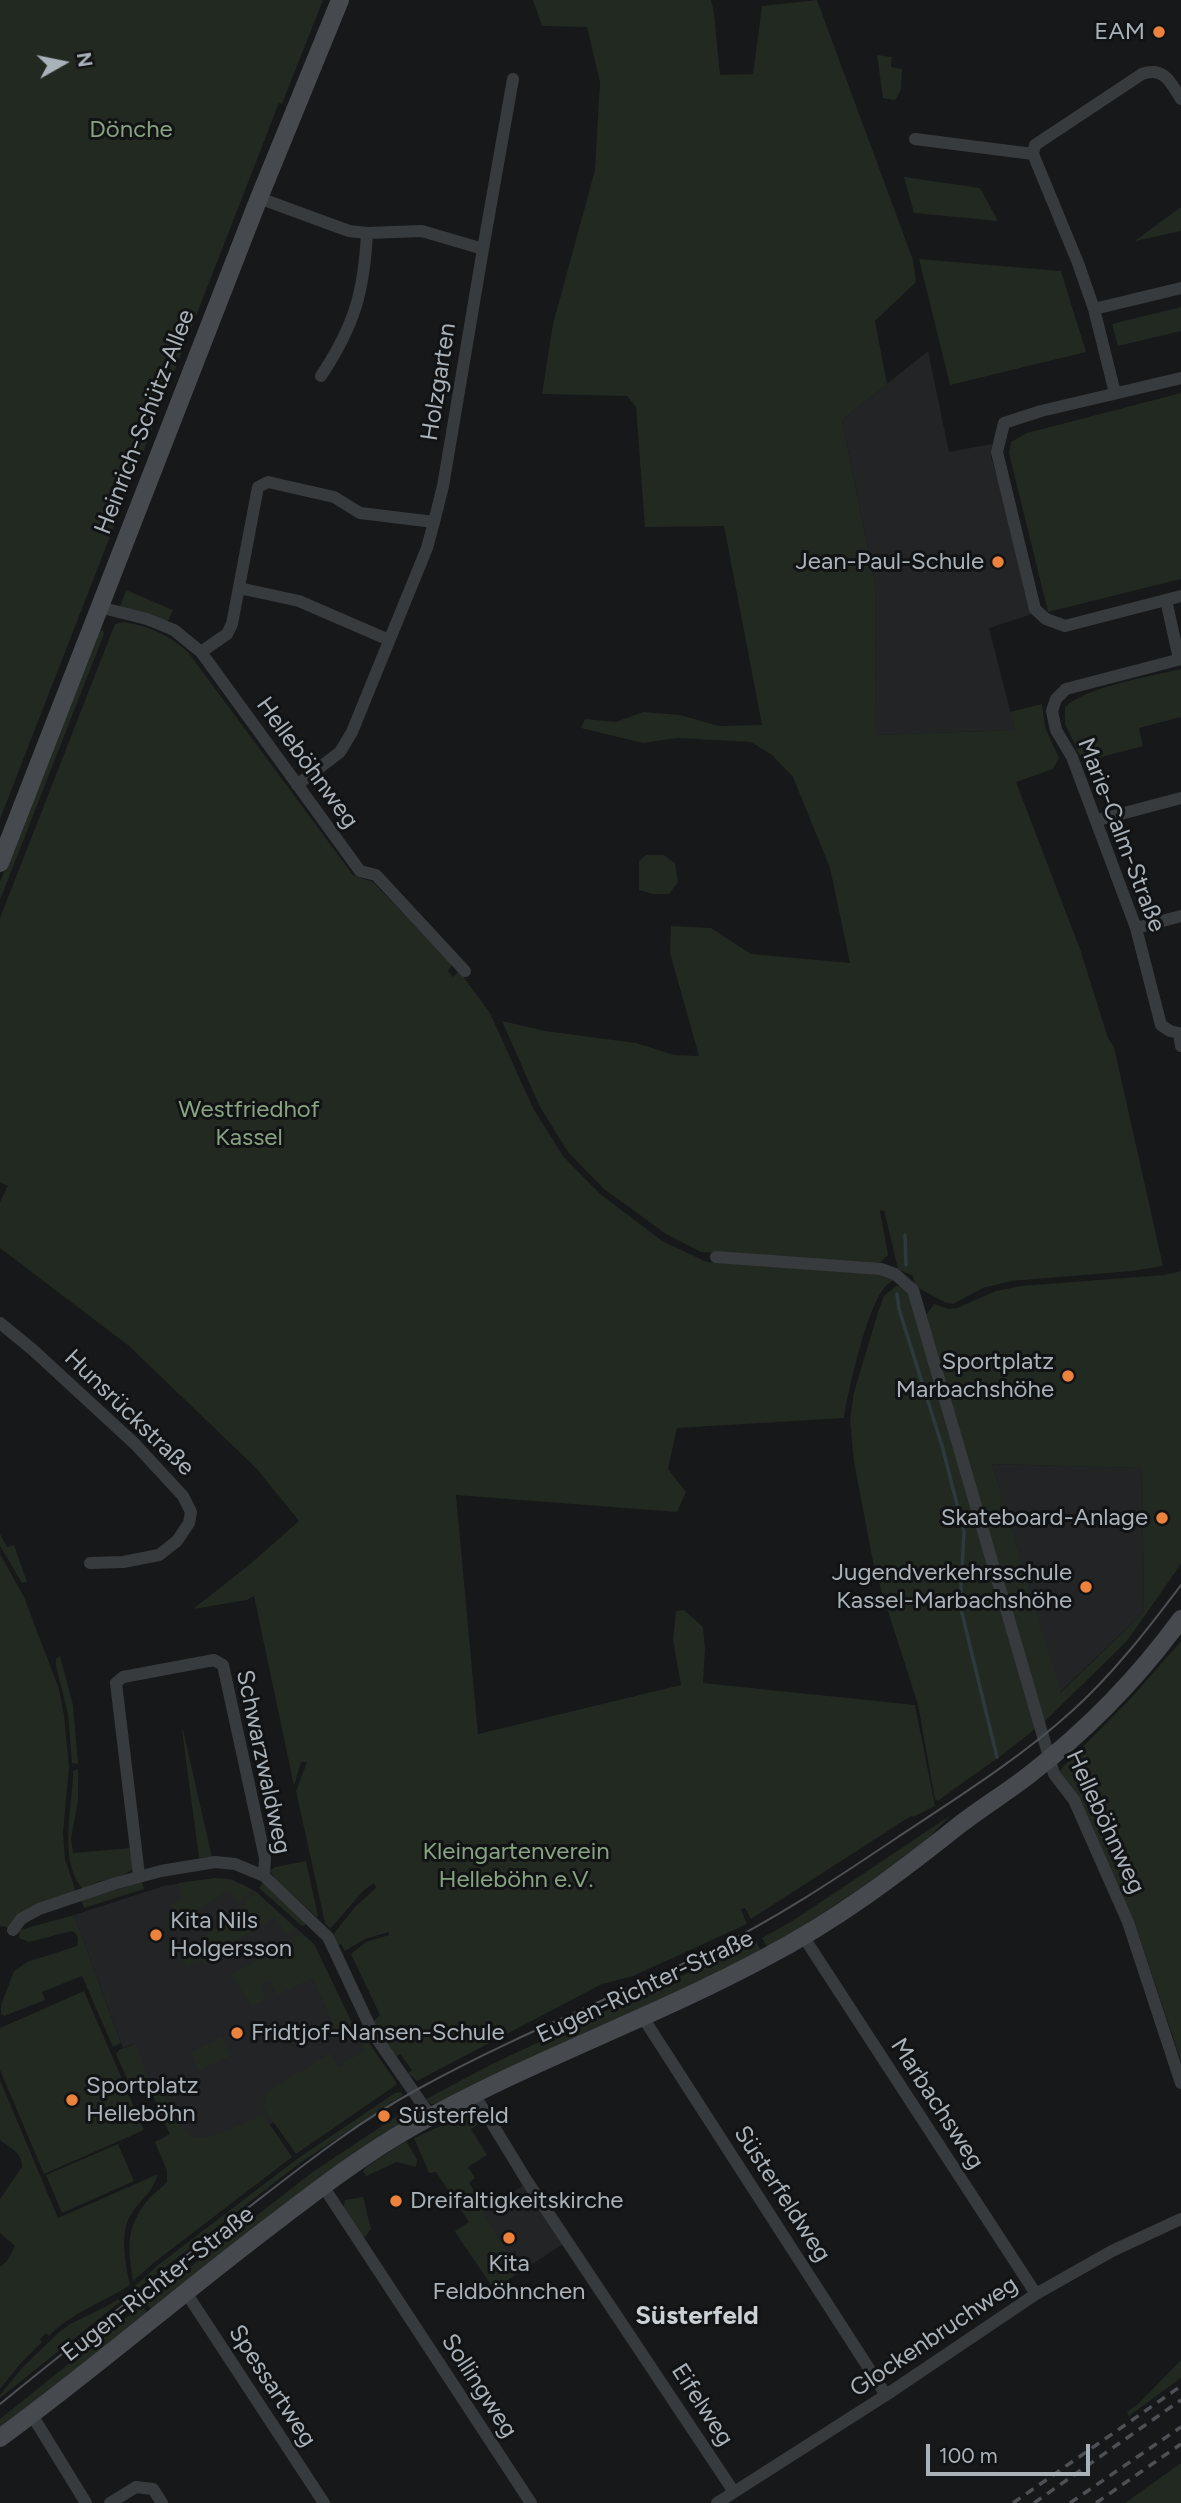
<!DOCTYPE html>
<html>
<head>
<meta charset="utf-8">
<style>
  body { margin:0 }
  #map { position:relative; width:1181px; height:2503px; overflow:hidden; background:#171819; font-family:Figtree,sans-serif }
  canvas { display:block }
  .north { position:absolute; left:28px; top:28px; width:70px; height:70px; -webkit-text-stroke:5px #121314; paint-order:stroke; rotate:81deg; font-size:19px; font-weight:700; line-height:28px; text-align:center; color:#aab2b9 }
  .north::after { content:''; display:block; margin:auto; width:24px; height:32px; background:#aab2b9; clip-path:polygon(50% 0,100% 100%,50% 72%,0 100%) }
  .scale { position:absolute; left:926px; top:2444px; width:164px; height:32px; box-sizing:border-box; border:4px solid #aab2b9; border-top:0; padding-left:9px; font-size:21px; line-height:24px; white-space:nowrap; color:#aab2b9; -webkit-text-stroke:5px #121314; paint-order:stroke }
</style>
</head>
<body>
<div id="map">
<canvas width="1181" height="2503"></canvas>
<div class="north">N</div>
<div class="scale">100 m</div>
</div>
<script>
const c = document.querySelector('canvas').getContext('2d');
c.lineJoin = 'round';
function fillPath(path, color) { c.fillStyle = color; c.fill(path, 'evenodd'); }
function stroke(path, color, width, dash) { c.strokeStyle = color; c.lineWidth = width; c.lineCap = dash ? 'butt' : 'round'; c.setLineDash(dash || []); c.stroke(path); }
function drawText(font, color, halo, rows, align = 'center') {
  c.font = font + ' Figtree,sans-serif'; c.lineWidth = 6; c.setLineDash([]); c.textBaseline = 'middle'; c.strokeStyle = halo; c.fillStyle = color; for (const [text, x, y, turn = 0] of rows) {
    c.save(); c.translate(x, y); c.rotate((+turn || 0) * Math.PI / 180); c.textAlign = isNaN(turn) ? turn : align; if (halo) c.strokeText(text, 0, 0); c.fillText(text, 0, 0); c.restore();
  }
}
const built = new Path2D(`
  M928 351 949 452 992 444 991 457 1002 493 1032 614 989 628 1015 730 876 735 875 583 842 420Z
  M992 1464 1142 1468 1144 1612 1060 1692Z
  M215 1878 230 1879 255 1891 314 1944 358 2036 366 2039 374 2050 177 2191 155 2142 170 2134 134 2044 123 2048 74 1915 164 1886Z
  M523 2185 563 2244 494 2289 455 2232Z`);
const green = new Path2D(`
  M0 0H323L282 104 279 103 0 819Z
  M533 0H711L714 13 720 75 753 74 762 6 817 0 913 260 916 282 875 321 887 384 842 420 875 583 876 735 1015 730 1010 712 1042 704 1045 727 1059 758 1053 769 1016 782 1080 949 1108 1038 1114 1047 1163 1266 1132 1271 1011 1281 983 1288 953 1304 944 1302 915 1286 913 1276 898 1269 884 1210 880 1211 888 1255 877 1265 701 1252 666 1234 604 1189 568 1152 540 1107 502 1021 545 1031 636 1043 674 1055 699 1056 670 953 671 926 711 928 751 954 850 963 830 868 793 777 772 755 751 742 677 738 643 743 581 728 585 719 616 722 643 712 680 715 719 726 762 725 724 526 645 527 636 407 627 396 542 394 553 324 595 170 600 82 587 27 542 26Z
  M877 55 892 57 891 67 902 69 901 90 895 100 883 98Z
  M904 177 980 188 998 221 914 213Z
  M1181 207V231L1135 241Z
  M919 259 1061 271 1086 352 950 385Z
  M1181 307V331L1118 346 1112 324Z
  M1181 393V579L1048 612 1009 453 1011 442 1027 433Z
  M126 590 173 610 167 623 120 607Z
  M124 622C149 626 169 635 188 652L353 875 373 882 452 964 448 971 453 977 459 971 490 1013 533 1108 563 1156 599 1193 662 1241 707 1262 873 1272 895 1279C892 1281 888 1283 886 1286 868 1303 848 1391 844 1418L677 1428 668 1469 686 1492 677 1512 456 1495 478 1734 681 1685 673 1640 676 1611 684 1610 703 1627 705 1649 703 1683 915 1705 935 1806 913 1817 911 1816 751 1919 745 1908 741 1909 747 1924 633 1976 602 1984 417 2081 408 2073 412 2070 400 2054 396 2057 373 2022 380 2015 351 1954 366 1942 389 1935V1932L365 1939 345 1951 341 1944 338 1945 333 1935 355 1907 376 1888 374 1883 364 1890 330 1929 325 1923 296 1791 307 1762H301L294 1786 254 1596 247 1600 193 1609 249 1565 299 1521 256 1468 129 1346 0 1248V1202L8 1186 0 1182V918L115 624Z
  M103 630 104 634 0 900V882L100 631Z
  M1181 669V717L1139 728 1143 746 1083 762 1065 724V707C1086 687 1151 676 1181 669Z
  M646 855H664L675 863 678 882 669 894H653L639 890V861Z
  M1181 1271V1564L1127 1641 1043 1723 926 1315 934 1304 949 1309 957 1308 996 1291 1021 1286 1164 1275ZM992 1464 1142 1468 1144 1612 1061 1692Z
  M896 1286H902L908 1292 1036 1728C1006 1754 971 1776 938 1801L935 1799 918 1705 874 1567 854 1462 850 1420 854 1392 879 1309 884 1296Z
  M0 1534 7 1547 14 1545 27 1582 22 1583 0 1546Z
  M0 1554 24 1597 59 1689 64 1715 69 1767 63 1832 65 1859 75 1889 74 1893 10 1928 0 1926Z
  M1181 1641V2061L1133 1918 1077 1797 1059 1771 1133 1696Z
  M60 1656 73 1705 78 1764 72 1763 68 1714 56 1666V1659Z
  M182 1730H183L212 1857 199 1858Z
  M78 1769V1800L71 1839 73 1853 131 1848 133 1869C119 1881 97 1877 84 1890 57 1863 73 1806 73 1771Z
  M951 1815 914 1853 768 1949 762 1938 794 1920Z
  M306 1861 318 1916 317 1917 276 1880 270 1871 275 1867Z
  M215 1878 230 1879 252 1889 239 1904 230 1890 173 1925 169 1919 175 1911 171 1904 181 1898 178 1883Z
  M142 1882 144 1889 84 1908 81 1899Z
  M263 1883 306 1922 305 1925 302 1926 259 1888Z
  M255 1891 296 1929 286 1935 275 1917 214 1954 203 1937 233 1917Z
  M74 1915 121 2043 113 2047 82 1976 42 1992 45 2000 4 2016 1 2014V2005L14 1971 27 1962 77 1946C79 1939 78 1934 72 1931L29 1942 19 1938 20 1930Z
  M301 1933 314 1944 355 2029 342 2035 337 2033 313 1978 277 1995 270 1981 260 1985 266 2000 252 2006 231 1975Z
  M198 1940 213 1962 206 1964 197 1960 187 1967 177 1953Z
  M756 1941 762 1953 438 2104H431L426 2099 494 2063Z
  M84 1991 144 2130 44 2174 0 2070V2028Z
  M358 2036 366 2039 396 2082V2085L296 2154 263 2107 267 2092 330 2053 339 2067 344 2065 343 2062 366 2051Z
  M222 2037 231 2056 199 2071 190 2052Z
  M135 2044 151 2084C185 2100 168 2154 222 2132 236 2126 250 2122 262 2113L292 2157 156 2261 133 2281C128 2248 125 2229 147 2201 153 2193 161 2189 167 2182V2171L155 2142 170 2135 149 2086 141 2089 136 2078 128 2081 116 2054 119 2050Z
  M0 2080 58 2218 158 2174C154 2188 146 2196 137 2206 117 2228 125 2259 130 2285 104 2302 71 2313 49 2336L46 2333 40 2339 42 2342 20 2364 0 2389V2267L7 2261 15 2246 0 2233V2199L22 2167C23 2153 10 2148 0 2140Z
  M401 2092 403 2095 300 2163 137 2289 135 2286 158 2265 297 2159 395 2093Z
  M476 2110 483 2122 471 2129 487 2155 468 2167 475 2178 469 2183 481 2201 486 2198 492 2206 483 2213 520 2272 494 2289 455 2231 469 2222 436 2172 429 2173 414 2138Z
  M400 2114 405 2122 151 2309 145 2302 314 2171Z
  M406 2141 417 2159 416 2167 397 2162 366 2176 363 2171 366 2167Z
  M118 2144 134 2181 62 2213 46 2175Z
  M363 2197 371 2229 365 2237 361 2236 343 2208 345 2200Z
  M129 2293 130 2294 0 2398V2395L22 2368 58 2333 70 2324 105 2307Z
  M142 2305 147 2312 0 2431V2419Z
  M1181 2360V2378L1129 2416 1127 2412 1138 2404Z
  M1181 2463V2503H1125Z`);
const stream = new Path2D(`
  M905 1235 906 1265
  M897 1294 899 1309 943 1449 964 1532 960 1605 997 1757`);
const street = new Path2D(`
  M915 139 1033 154
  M259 198 349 231 367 233 422 231 483 249 443 486 434 522 427 548 352 732 340 752 297 785
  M483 249 513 79
  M1094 309 1181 288
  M321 376C354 326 364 293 367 233
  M1181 378 1041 411 1004 423 997 452 1035 609 1046 619 1065 626 1181 596
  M1115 393 1094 309 1078 263 1033 154 1035 145 1142 74C1164 66 1171 83 1181 99
  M239 588 299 601 389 640
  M1166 600 1179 659
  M99 607 147 619 174 630 201 652 360 871 376 875 465 971
  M201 652 227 634 232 624 258 487 268 482 334 497 360 513 434 522
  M1181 659 1066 689 1056 699 1052 711 1056 730 1072 757 1136 928 1161 1025 1170 1031 1179 1033 1181 1046
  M1098 820 1181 798
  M1136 928 1181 916
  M716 1257 881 1269 895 1274 913 1290 1054 1774 1074 1800 1128 1922 1181 2083
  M0 1323 33 1350 135 1444 183 1496 191 1512 189 1523 177 1541 159 1555 123 1562 90 1563
  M139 1875 116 1683 123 1677 214 1660 223 1665 265 1858 264 1876
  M13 1930 21 1919 39 1909 113 1884 161 1871 215 1862 235 1864 264 1876 328 1937 373 2033 431 2117
  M803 1936 1036 2294
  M642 2016 886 2395
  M474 2094 527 2181 734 2492
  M323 2186 531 2503
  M185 2291 324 2503
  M32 2415 86 2503
  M110 2503 136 2487 153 2489 162 2503
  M717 2503 886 2395 1036 2294 1112 2251 1181 2219`);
const secondary = new Path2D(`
  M0 863 259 198 340 0
  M0 2438C92 2371 178 2296 269 2227 315 2192 361 2156 412 2127 526 2062 651 2019 766 1957 835 1921 898 1874 958 1826 981 1808 1006 1793 1029 1775 1086 1731 1138 1678 1181 1619`);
const tram = new Path2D(`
  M0 2404C79 2340 159 2276 240 2214 297 2170 354 2124 418 2089 512 2037 612 1998 708 1952 774 1920 834 1880 895 1839 955 1799 1018 1760 1072 1711 1113 1674 1147 1630 1181 1585`);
const rail = new Path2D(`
  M1013 2503 1181 2386
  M1034 2503 1181 2400
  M1070 2503 1181 2427
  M1096 2503 1181 2444`);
const markers = [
  [1159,32,7,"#ec823c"],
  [998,562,7,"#ec823c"],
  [1068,1376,7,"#ec823c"],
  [1162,1518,7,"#ec823c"],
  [1086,1587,7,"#ec823c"],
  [156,1935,7,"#ec823c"],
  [237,2033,7,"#ec823c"],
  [72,2100,7,"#ec823c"],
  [384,2116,7,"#ec823c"],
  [396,2201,7,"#ec823c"],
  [509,2238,7,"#ec823c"]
];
const poiNames = [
  ["EAM",1145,32],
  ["Jean-Paul-Schule",984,562],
  ["Sportplatz",1054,1362],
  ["Marbachshöhe",1054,1390],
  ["Skateboard-Anlage",1148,1518],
  ["Jugendverkehrsschule",1072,1573],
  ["Kassel-Marbachshöhe",1072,1601],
  ["Kita Nils",170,1921,"left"],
  ["Holgersson",170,1949,"left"],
  ["Fridtjof-Nansen-Schule",251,2033,"left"],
  ["Sportplatz",86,2086,"left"],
  ["Helleböhn",86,2114,"left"],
  ["Süsterfeld",398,2116,"left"],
  ["Dreifaltigkeitskirche",410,2201,"left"],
  ["Kita",509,2264,"center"],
  ["Feldböhnchen",509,2292,"center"]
];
const parkNames = [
  ["Dönche",131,130],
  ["Westfriedhof",249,1110],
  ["Kassel",249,1138],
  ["Kleingartenverein",516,1852],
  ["Helleböhn e.V.",516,1880]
];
const streetNames = [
  ["Holzgarten",439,382,-81],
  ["Heinrich-Schütz-Allee",145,422,-69],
  ["Helleböhnweg",307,763,54],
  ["Marie-Calm-Straße",1121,835,69],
  ["Hunsrückstraße",129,1413,44],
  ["Schwarzwaldweg",263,1762,78],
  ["Helleböhnweg",1105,1822,65],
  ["Eugen-Richter-Straße",645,1987,-25],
  ["Marbachsweg",937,2104,57],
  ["Süsterfeldweg",782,2194,57],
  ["Eugen-Richter-Straße",158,2284,-38],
  ["Glockenbruchweg",934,2337,-34],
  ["Spessartweg",272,2386,57],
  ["Sollingweg",479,2386,57],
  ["Eifelweg",702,2405,57]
];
const neighbourhoodNames = [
  ["Süsterfeld",697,2316]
];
fillPath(built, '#232426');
fillPath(green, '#222921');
stroke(stream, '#2d3a3d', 3.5);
stroke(street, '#383b3e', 12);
stroke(secondary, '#464a4e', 18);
stroke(tram, '#4d5155', 2);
stroke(rail, '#4d5155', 3.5, [9, 7]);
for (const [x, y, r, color] of markers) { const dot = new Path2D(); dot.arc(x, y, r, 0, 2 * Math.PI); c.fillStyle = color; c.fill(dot); stroke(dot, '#121314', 2.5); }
drawText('24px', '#aab2b9', '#121314', poiNames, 'right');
drawText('24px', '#88a381', '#121314', parkNames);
drawText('24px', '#aab2b9', '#121314', streetNames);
drawText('bold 26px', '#cbd0d5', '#121314', neighbourhoodNames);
</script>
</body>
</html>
